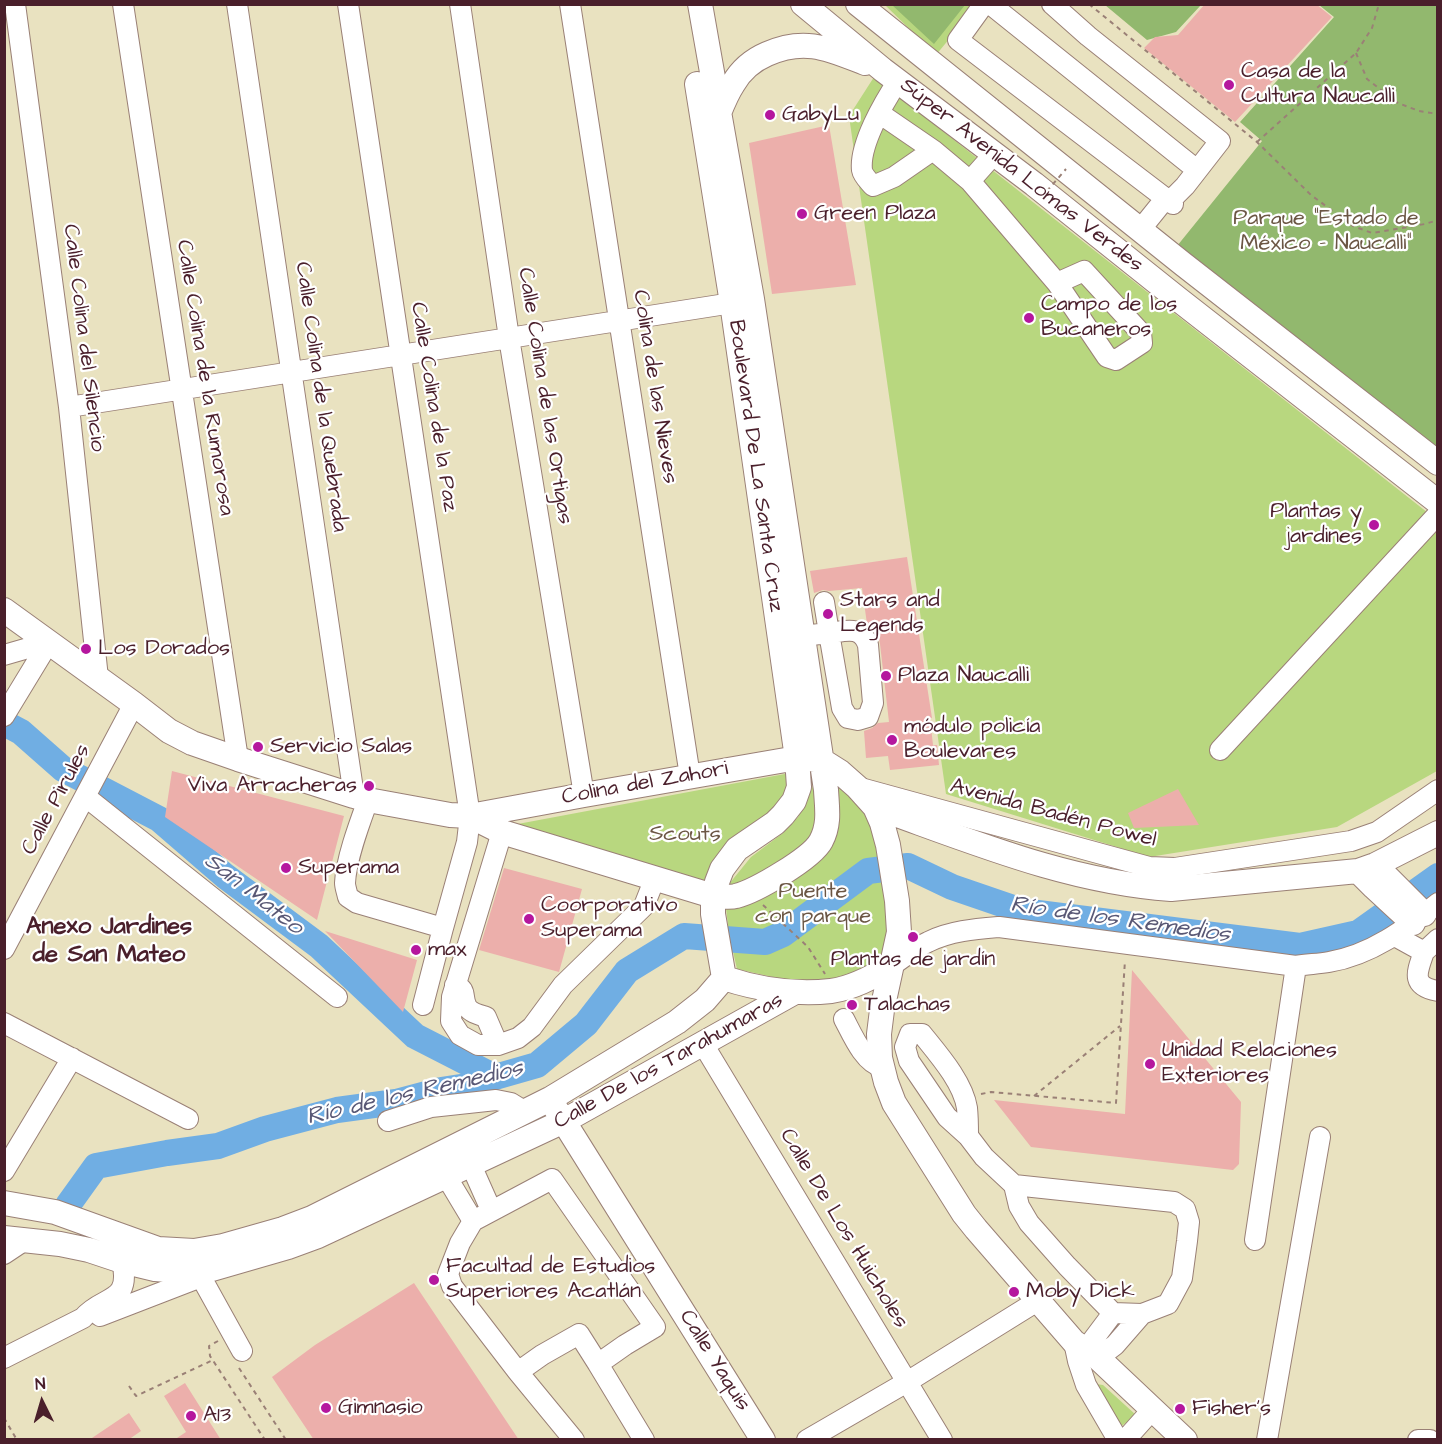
<!DOCTYPE html>
<html>
<head>
<meta charset="utf-8">
<style>
  body { margin:0 }
  #map { position:relative; width:1442px; height:1444px; overflow:hidden; background:#e9e2c0; font-family:"Architects Daughter",sans-serif }
  canvas { display:block }
  .frame { position:absolute; inset:0; border:6px solid #4a1f2b; pointer-events:none }
  .north { position:absolute; left:12px; top:1372px; width:60px; height:60px; -webkit-text-stroke:4px #fff; paint-order:stroke; rotate:355deg; font-size:16px; font-weight:700; line-height:24px; text-align:center; color:#4a1f2b }
  .north::after { content:''; display:block; margin:auto; width:21px; height:27px; background:#4a1f2b; clip-path:polygon(50% 0,100% 100%,50% 72%,0 100%) }
</style>
</head>
<body>
<div id="map">
<canvas width="1442" height="1444"></canvas>
<div class="frame"></div>
<div class="north">N</div>
</div>
<script>
const c = document.querySelector('canvas').getContext('2d');
c.lineJoin = 'round';
function fillPath(path, color) { c.fillStyle = color; c.fill(path, 'evenodd'); }
function stroke(path, color, width, dash) { c.strokeStyle = color; c.lineWidth = width; c.lineCap = dash ? 'butt' : 'round'; c.setLineDash(dash || []); c.stroke(path); }
function drawText(font, color, halo, rows, align = 'center') {
  c.font = font + ' "Architects Daughter",sans-serif'; c.lineWidth = 4.5; c.setLineDash([]); c.textBaseline = 'middle'; c.strokeStyle = halo; c.fillStyle = color; for (const [text, x, y, turn = 0] of rows) {
    c.save(); c.translate(x, y); c.rotate((+turn || 0) * Math.PI / 180); c.textAlign = isNaN(turn) ? turn : align; if (halo) c.strokeText(text, 0, 0); c.fillText(text, 0, 0); c.restore();
  }
}
const green = new Path2D(`
  M885 5H977L936 55Z
  M874 77 1437 520V771L1337 827 1149 857 946 794 849 116Z
  M790 773 789 796 706 885 507 826Z
  M815 782 843 783 879 829 890 949 871 971 823 981 786 980 737 969 729 934 726 908 729 884 751 857 783 833 798 817Z
  M1096 1384 1103 1385 1136 1415 1119 1428Z`);
const forest = new Path2D(`
  M892 5H965L934 44Z
  M1105 5H1201L1176 32 1147 40Z
  M1319 5H1437V457L1173 251 1262 141 1240 122 1334 17Z`);
const river = new Path2D(`
  M4 723 21 732 63 769 159 819 225 876 319 946 415 1036 495 1077
  M68 1205 96 1166 167 1153 218 1146 265 1129 337 1110 396 1102 441 1090 480 1084 495 1077 537 1065 586 1024 627 971 684 936 765 942 783 934 868 871 908 866 952 887 1022 911 1300 946 1358 933 1438 876`);
const building = new Path2D(`
  M1205 4H1316L1332 17 1235 122 1144 48 1155 37 1178 35Z
  M829 125 856 285 772 294 749 143Z
  M907 557 932 718H930L933 745H937L939 765 890 770 888 756 866 758 864 731 872 728 878 723 889 722 880 644 877 630H873L867 624 862 588 829 591 823 590 814 593 810 571Z
  M172 771 344 816 317 920 165 817Z
  M1178 789 1199 825 1134 828 1128 813Z
  M504 868 582 889 559 972 479 950Z
  M325 931 417 960 403 1012Z
  M1132 970 1241 1102 1239 1164 1233 1170 1031 1147 994 1100 1125 1114Z
  M414 1283 519 1440H314L272 1377 315 1345Z
  M185 1383 221 1440H174L186 1432 164 1396Z
  M129 1413 141 1431 128 1440H89Z`);
const path = new Path2D(`
  M1089 4 1257 142 1311 195 1353 226 1372 233 1425 224 1438 220
  M1356 53 1367 79 1398 103 1419 111 1438 114
  M1257 142 1356 53 1372 28 1379 4
  M763 905 808 947 825 974
  M981 1094 991 1092 1116 1103 1125 960
  M1034 1096 1120 1026
  M218 1341 209 1346 210 1356 265 1440
  M239 1368 286 1440
  M129 1386 136 1396 213 1360
  M4 1418 17 1440`);
const minor = new Path2D(`
  M15 4 69 407 98 678
  M123 4 238 759
  M237 4 354 796
  M348 4 470 816 467 842 443 928 357 903 348 897C347 892 345 887 345 883 346 859 360 822 368 800
  M460 4 509 338 584 795
  M570 4 690 776
  M984 4 958 40 1173 204
  M990 4 1197 170
  M1052 4 1088 36 1220 141 1185 186 1175 196 1161 204 1140 230
  M898 81C884 102 859 145 862 170 863 176 869 181 873 186L894 177 933 150 970 181 1057 283 1107 357 1116 360 1142 343 1141 333 1084 271 1057 283
  M879 113 933 150
  M970 181 994 154
  M69 407 745 301
  M802 636 829 633 842 708 848 718 858 720 868 717 873 703 868 645C861 625 846 631 829 633L824 602
  M4 655 49 642
  M4 716 49 642
  M1220 750 1438 514
  M857 787 1149 867 1175 868 1351 841 1377 832 1438 790
  M86 797 337 997
  M502 832 452 997 451 1021 460 1035 478 1045H498L518 1038 532 1027 563 985 644 906 655 878
  M1395 936 1424 952C1417 972 1410 986 1438 991
  M4 949 134 704
  M1424 952 1438 939
  M891 966C903 958 915 948 928 942 950 931 975 929 999 927L1296 966C1307 964 1318 964 1329 962 1371 955 1406 929 1438 903
  M455 985C468 990 461 997 467 1007 471 1013 480 1015 486 1017L498 1045
  M423 1005 443 928
  M844 1019C852 1034 864 1063 882 1067
  M4 1023 188 1119
  M703 1044 942 1440
  M388 1121 431 1107 496 1100 511 1103 524 1111
  M968 1136C968 1127 968 1117 967 1108 963 1082 938 1054 922 1034H910L905 1047 909 1061 947 1117 968 1136 984 1157 1014 1185 1019 1206 1029 1223 1067 1266 1113 1313 1142 1314 1168 1304 1182 1278 1187 1241 1189 1222 1185 1209 1174 1202 1014 1185
  M471 1165 491 1210
  M4 1171 72 1058
  M446 1176 473 1221
  M552 1179 655 1327 625 1345 598 1364 579 1334 542 1355 518 1372 452 1286 448 1274 460 1243 473 1221Z
  M1255 1240 1296 966
  M4 1254 25 1240
  M201 1277 242 1351
  M100 1316 201 1277 209 1271
  M1074 1342 1078 1361 1086 1385 1118 1440
  M1086 1349 1113 1313
  M4 1358 83 1318C103 1294 132 1305 122 1261
  M1098 1358 1115 1345 1142 1314
  M598 1364 644 1440
  M518 1372 574 1440
  M807 1440 907 1382 1039 1300
  M1125 1440 1152 1410
  M1267 1440 1320 1137
  M1418 1440H1430`);
const major = new Path2D(`
  M803 4 883 70 1034 184 1178 299 1438 502
  M858 4 1183 264 1438 463
  M697 84 732 303 797 758 799 787 794 801 783 815 775 823 737 849 722 869 717 882 713 896V914L724 978
  M719 113C723 103 727 93 733 84 741 70 753 60 767 54 805 37 829 49 865 63
  M4 610 134 704 169 731 192 743 238 759 354 796 368 800 450 815 470 816 502 832 713 896C720 896 729 898 736 896 756 891 812 858 821 841 830 824 827 808 826 790L752 299 700 4
  M875 807C971 841 1068 882 1171 889L1358 871 1375 865 1438 833
  M470 816 584 795 797 758 821 760 840 772 857 787 875 807 882 823 888 845 897 901 899 932 882 1010 879 1034 880 1058 886 1082 894 1103 964 1214 976 1229 1074 1342 1098 1358 1185 1440
  M1375 865 1424 914
  M1358 871 1374 887 1413 923
  M724 978C757 989 796 995 831 991 853 988 873 977 891 966
  M556 1109 763 1440
  M4 1203 55 1212 158 1249 194 1251 223 1246 283 1229 312 1218 550 1099 677 1022 705 1000 724 978
  M4 1238 60 1244 89 1250 122 1261 155 1269 181 1271 212 1269 288 1247 318 1236 564 1121 795 992`);
const pathBridge = new Path2D(`
  M1041 198 1066 169`);
const markers = [
  [1229,85,6,"#b5179e"],
  [770,115,6,"#b5179e"],
  [802,214,6,"#b5179e"],
  [1029,318,6,"#b5179e"],
  [1374,525,6,"#b5179e"],
  [828,614,6,"#b5179e"],
  [86,649,6,"#b5179e"],
  [886,676,6,"#b5179e"],
  [892,740,6,"#b5179e"],
  [258,747,6,"#b5179e"],
  [369,786,6,"#b5179e"],
  [286,868,6,"#b5179e"],
  [529,919,6,"#b5179e"],
  [913,937,6,"#b5179e"],
  [416,950,6,"#b5179e"],
  [852,1005,6,"#b5179e"],
  [1150,1064,6,"#b5179e"],
  [434,1280,6,"#b5179e"],
  [1014,1292,6,"#b5179e"],
  [326,1408,6,"#b5179e"],
  [1180,1409,6,"#b5179e"],
  [191,1416,6,"#b5179e"]
];
const poiNames = [
  ["Casa de la",1241,72],
  ["Cultura Naucalli",1241,97],
  ["GabyLu",782,115],
  ["Green Plaza",814,214],
  ["Campo de los",1041,305],
  ["Bucaneros",1041,330],
  ["Plantas y",1362,512,"right"],
  ["jardines",1362,537,"right"],
  ["Stars and",840,601],
  ["Legends",840,626],
  ["Los Dorados",98,649],
  ["Plaza Naucalli",898,676],
  ["módulo policía",904,727],
  ["Boulevares",904,752],
  ["Servicio Salas",270,747],
  ["Viva Arracheras",357,786,"right"],
  ["Superama",298,868],
  ["Coorporativo",541,906],
  ["Superama",541,931],
  ["max",428,950],
  ["Plantas de jardín",913,960,"center"],
  ["Talachas",864,1005],
  ["Unidad Relaciones",1162,1051],
  ["Exteriores",1162,1076],
  ["Facultad de Estudios",446,1267],
  ["Superiores Acatlán",446,1292],
  ["Moby Dick",1026,1292],
  ["Gimnasio",338,1408],
  ["Fisher's",1192,1409],
  ["A13",203,1416]
];
const streetNames = [
  ["Súper Avenida Lomas Verdes",1021,176,38],
  ["Calle Colina del Silencio",83,338,83],
  ["Calle Colina de la Rumorosa",204,378,81],
  ["Colina de las Nieves",654,387,81],
  ["Calle Colina de las Ortigas",544,396,81],
  ["Calle Colina de la Quebrada",320,397,82],
  ["Calle Colina de la Paz",433,407,81],
  ["Boulevard De La Santa Cruz",755,466,82],
  ["Colina del Zahori",645,784,-10],
  ["Calle Pirules",57,800,-62],
  ["Avenida Badén Powel",1053,814,15],
  ["Calle De los Tarahumaras",669,1062,-29],
  ["Calle De Los Huicholes",843,1229,59],
  ["Calle Yaquis",714,1361,58]
];
const parkNames = [
  ["Parque \"Estado de",1326,219],
  ["México - Naucalli\"",1326,244],
  ["Scouts",685,835],
  ["Puente",813,892],
  ["con parque",813,917]
];
const waterNames = [
  ["San Mateo",253,895,38],
  ["Río de los Remedios",1120,921,8],
  ["Río de los Remedios",415,1094,-13]
];
const neighbourhoodNames = [
  ["Anexo Jardines",109,928],
  ["de San Mateo",109,956]
];
fillPath(green, '#b8d77f');
fillPath(forest, '#92b86e');
stroke(river, '#70aee3', 26);
fillPath(building, '#ecafab');
stroke(minor, '#9a8076', 22);
stroke(major, '#9a8076', 26);
stroke(path, '#9a8076', 2, [4.5, 4.5]);
stroke(minor, '#fff', 20);
stroke(major, '#fff', 24);
stroke(pathBridge, '#9a8076', 2, [4.5, 4.5]);
for (const [x, y, r, color] of markers) { const dot = new Path2D(); dot.arc(x, y, r, 0, 2 * Math.PI); c.fillStyle = color; c.fill(dot); stroke(dot, '#fff', 2); }
drawText('22px', '#4a1f2b', '#fff', poiNames, 'left');
drawText('22px', '#4a1f2b', '#fff', streetNames);
drawText('22px', '#6b5644', '#fff', parkNames);
drawText('italic 24px', '#595875', '#fff', waterNames);
drawText('bold 24px', '#4a1f2b', '#fff', neighbourhoodNames);
</script>
</body>
</html>
